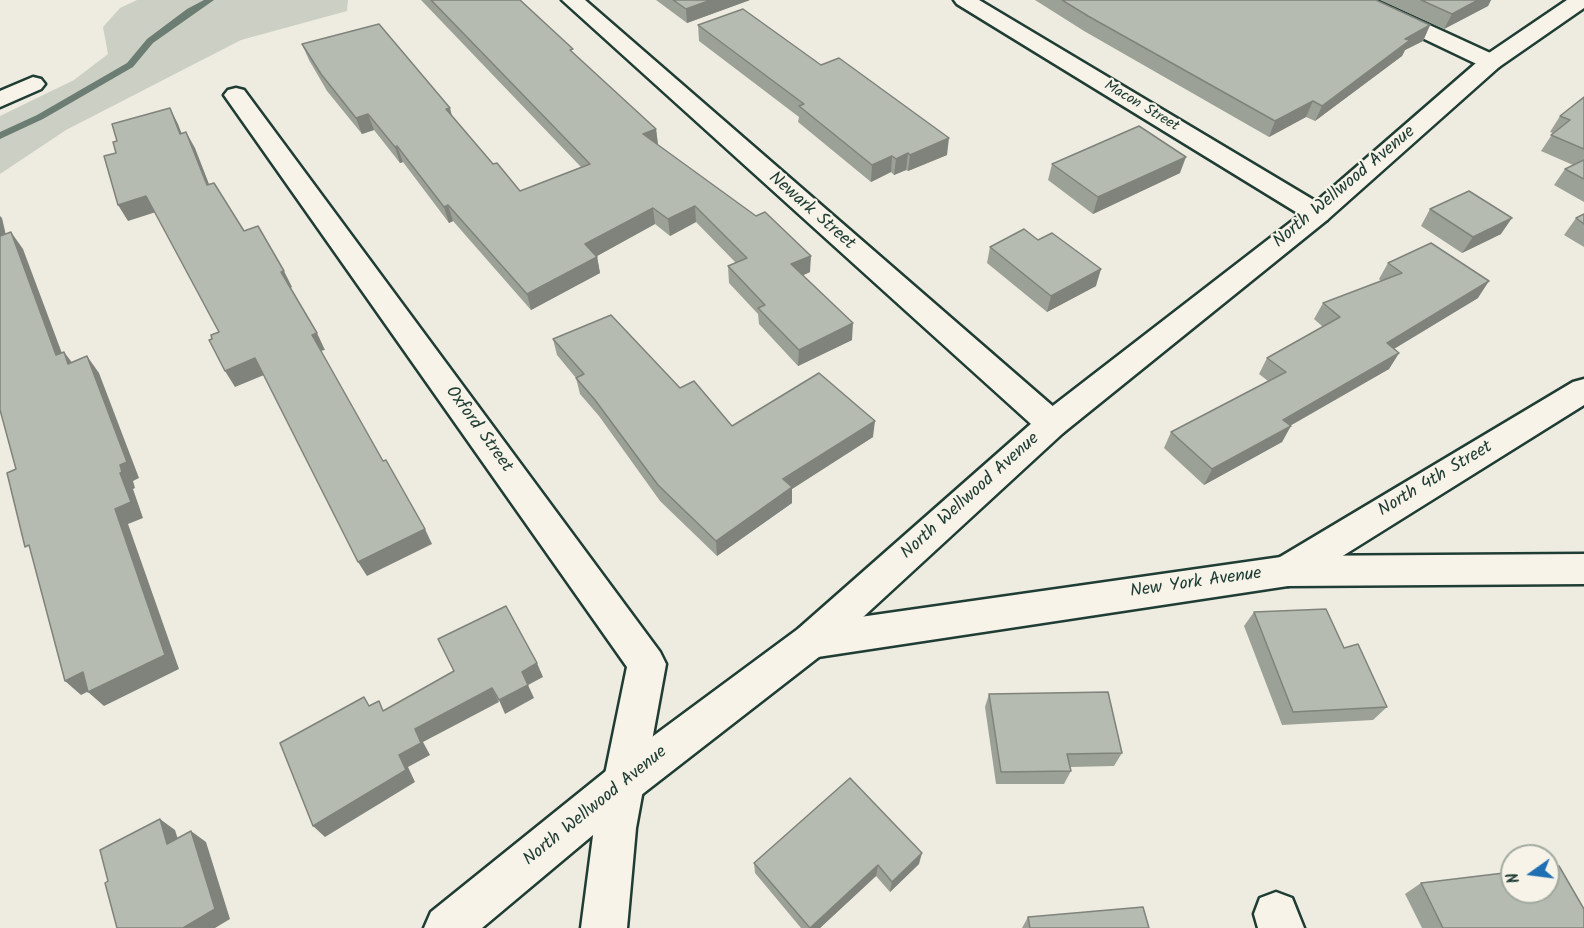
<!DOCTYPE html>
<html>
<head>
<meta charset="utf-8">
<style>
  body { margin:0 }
  #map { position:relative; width:1584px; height:928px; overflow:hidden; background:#eeece1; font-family:Kalam,sans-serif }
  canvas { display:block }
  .north { position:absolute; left:1500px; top:844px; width:60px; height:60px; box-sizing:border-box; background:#f7f3e8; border:2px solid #a1aaa0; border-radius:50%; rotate:256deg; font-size:16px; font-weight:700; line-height:24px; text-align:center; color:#1f3d34 }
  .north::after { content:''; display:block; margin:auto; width:21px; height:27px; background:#1f6fb2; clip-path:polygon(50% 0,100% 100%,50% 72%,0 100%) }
</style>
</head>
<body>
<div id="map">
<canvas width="1584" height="928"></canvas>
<div class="north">N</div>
</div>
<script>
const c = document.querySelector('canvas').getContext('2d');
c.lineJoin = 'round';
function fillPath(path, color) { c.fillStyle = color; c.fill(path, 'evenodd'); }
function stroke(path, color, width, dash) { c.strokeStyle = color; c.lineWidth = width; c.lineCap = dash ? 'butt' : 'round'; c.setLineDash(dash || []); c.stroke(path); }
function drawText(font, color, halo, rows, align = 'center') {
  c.font = font + ' Kalam,sans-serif'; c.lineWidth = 4.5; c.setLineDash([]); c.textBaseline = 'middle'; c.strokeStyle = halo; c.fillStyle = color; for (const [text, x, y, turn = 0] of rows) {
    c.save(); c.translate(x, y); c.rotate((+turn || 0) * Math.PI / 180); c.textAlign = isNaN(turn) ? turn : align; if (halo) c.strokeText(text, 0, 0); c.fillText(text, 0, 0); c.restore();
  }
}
const green = new Path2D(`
  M137 0H348L347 11 241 40 66 130 0 174V116L74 80 108 54 103 27 120 8Z`);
const stream = new Path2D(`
  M204 0H214L153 43 133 67 43 119 0 139V132L37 115 127 63 147 39 187 9Z`);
const minor = new Path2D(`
  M562 0H585L1063 415 1068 424 1063 433 1052 436 1041 433Z
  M954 0H979L1327 208 1331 214 1327 220 1318 222 1309 220 957 4Z
  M1348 0H1375L1499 57 1502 62 1499 67 1491 69 1483 67 1351 4Z
  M33 77 41 79 45 84 41 89 0 107V91Z
  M236 88 244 90 660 652 666 664 636 828 627 928H581L594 828 627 667 224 95 228 90Z
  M1584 379V405L1301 582 1288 586 1275 582 1270 571 1275 560 1573 382Z
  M1276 892 1292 898 1304 928H1258L1254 914 1260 898Z`);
const tertiary = new Path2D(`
  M1584 554V584L1288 586 811 658 798 653 792 641 798 629 811 624 1288 556Z`);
const secondary = new Path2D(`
  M1567 0H1584V8L1499 67 1327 220 1063 433 824 653 636 799 482 928H424L431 912 606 771 798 629 1041 415 1309 208 1483 57Z`);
const wall = new Path2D(`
  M421 0H520L574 54 656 129 658 145 810 272 803 275 852 340 798 366 759 324 758 314 729 283 728 266 736 263 696 222 670 236 655 224 597 256 600 273 531 310 453 221 449 223 403 162 400 163 374 130 362 134 327 91 309 60 302 44 453 117 493 164 520 191 581 167Z
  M656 0H750L687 23Z
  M1035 0H1376L1430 25 1423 41 1405 50 1402 56 1315 121 1306 117 1269 137 1084 31Z
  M1380 0H1491L1488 6 1444 29Z
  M698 25 947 155 908 171 906 170 894 175 891 172 871 182 798 122 799 117 699 41Z
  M1584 97V202L1554 185 1565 169 1573 165 1541 151 1553 133 1550 132 1560 116Z
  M1052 164 1180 173 1093 214 1048 180Z
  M1430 209 1501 234 1462 253 1421 226Z
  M1584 214V247L1564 235 1576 218Z
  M990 247 1096 286 1047 312 987 263Z
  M1388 263 1478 298 1394 349 1399 353 1389 369 1290 426 1282 442 1204 485 1164 448 1171 432 1268 381 1259 374 1267 358 1323 327 1314 319 1323 303 1381 281 1379 279Z
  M553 339 680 388 732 426 873 437 792 489V503L717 556 660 501 599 416 580 394 576 378 557 355Z
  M1254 612 1344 648 1387 707 1373 720 1282 725 1244 626Z
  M989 694 1122 753 1114 766 1070 767 1071 771 1064 784H996L985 707Z
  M754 863 919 864 890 892 876 876 820 928H801L755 873Z
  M1421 883 1584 928H1422L1405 894Z
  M1028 917 1149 928H1022Z`);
const shadedWall = new Path2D(`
  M711 0H750L687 23 686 9Z
  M1478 0H1491L1488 6 1444 29 1452 14Z
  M1430 25 1423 41 1405 50 1402 56 1315 121 1322 106 1405 39Z
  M1313 101 1306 117 1269 137 1275 121Z
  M170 108 178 124 188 150 180 134Z
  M450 108 454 124 446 109Z
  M368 114 374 130 362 134 356 118Z
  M656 129 658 145 643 134Z
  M186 132 195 148 216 202 207 185Z
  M949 138 947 155 908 171 910 155Z
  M397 146 403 162 400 163 395 147Z
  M908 153 906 170 894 175 896 159Z
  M892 156 891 172 871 182 872 165Z
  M1186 157 1180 173 1093 214 1098 197Z
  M146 196 156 212 128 221 118 205Z
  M448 205 453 221 449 223 444 207Z
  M695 206 696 222 670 236 668 219Z
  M653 208 655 224 588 261 585 244Z
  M0 216 2 218 10 253 0 239Z
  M1512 218 1501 234 1462 253 1473 237Z
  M11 232 23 249 69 372 56 355Z
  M811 256 810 272 791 281V264Z
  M597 257 600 273 531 310 527 294Z
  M1101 269 1096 286 1047 312 1051 296Z
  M284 271 292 287 289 289 281 272Z
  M1489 281 1478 298 1377 359 1387 343Z
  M853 323 852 340 798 366 799 350Z
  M317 333 325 350 320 351 312 335Z
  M64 352 77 369 68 364Z
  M1399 353 1389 369 1277 433 1291 426 1282 442 1204 485 1212 469 1283 420Z
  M87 356 99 373 139 478 133 481 135 488 133 489 143 518 128 524 179 669 104 706 88 692 115 509 120 473V465Z
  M255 358 264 375 235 387 225 371Z
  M875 421 873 437 792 489V503L717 556 716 541 783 479Z
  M425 529 432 544 367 576 358 562Z
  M537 663 543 677 528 685 534 698 505 714 499 700 522 672Z
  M83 672 99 686 81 695 65 681Z
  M492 688 499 702 423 742 430 755 408 767 415 782 325 837 313 826 399 755 415 729Z
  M160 819 175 830 183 855 167 844Z
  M191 831 206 842 230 919 215 928H183Z
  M922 853 919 864 890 892 892 882Z
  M878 865 876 876 820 928H810Z`);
const building = new Path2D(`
  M431 0H520L573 49 570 50 656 129 643 134 756 216 765 212 811 256 791 264 853 323 799 350 758 308 765 305 728 266 747 258 695 206 668 219 653 208 585 244 597 257 527 294 448 205 444 207 397 146 395 147 368 114 356 118 321 74 302 44 379 24 450 108 446 109 493 164 497 163 520 191 590 164Z
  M673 0H711L686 9Z
  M1062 0H1376L1430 25 1405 39 1410 40 1322 106 1313 101 1275 121 1088 16Z
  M1421 0H1478L1452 14Z
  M743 9 821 65 839 58 949 138 910 155 908 153 896 159 892 156 872 165 799 106 804 104 698 25Z
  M1584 97V149L1551 135 1570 120 1560 116Z
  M170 108 180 134 186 132 207 185 214 183 244 231 258 226 284 271 281 272 317 333 312 335 383 461 386 460 425 529 358 562 255 358 225 371 209 340 212 339 211 335 219 332 146 196 118 205 104 156 116 153 113 142 117 141 112 124Z
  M1139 126 1186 157 1098 197 1052 164Z
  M1584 160V179L1565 169Z
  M1469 191 1512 218 1473 237 1430 209Z
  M1584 214V224L1576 218Z
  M1024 229 1038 240 1052 233 1101 269 1051 296 990 247Z
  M11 232 56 355 64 352 68 364 87 356 127 462 120 465 122 472 120 473 131 502 115 509 165 655 88 692 83 672 65 681 29 545 25 547 7 473 16 469 0 410V236Z
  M1431 243 1489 281 1387 343 1399 353 1283 420 1291 426 1212 469 1171 432 1286 372 1267 358 1340 317 1323 303 1402 273 1388 263Z
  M611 315 680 388 694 381 732 426 819 373 875 421 783 479 792 487 716 541 658 485 595 400 576 378 584 374 553 339Z
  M506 606 537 663 522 672 528 685 499 700 492 688 415 729 421 743 399 755 406 770 313 826 280 743 364 697 369 706 379 701 383 711 454 671 438 639Z
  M1326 609 1344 648 1358 644 1387 707 1293 712 1254 612Z
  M1108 692 1122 753 1067 754 1071 771 1001 772 989 694Z
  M850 778 922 853 892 882 878 865 810 928 754 863Z
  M160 819 167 844 191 831 215 909 183 928H117L105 883 108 881 100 850Z
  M1559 866 1584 909V928H1443L1421 883 1512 872V892H1548V867Z
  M1143 907 1149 928H1030L1028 917Z`);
const farStreetnames = [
  ["Macon Street",1141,107,31]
];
const streetNames = [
  ["North Wellwood Avenue",1345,188,-40],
  ["Newark Street",811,212,41],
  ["Oxford Street",478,430,54],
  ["North 4th Street",1436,480,-31],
  ["North Wellwood Avenue",971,497,-42],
  ["New York Avenue",1196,584,-8],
  ["North Wellwood Avenue",596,807,-39]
];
fillPath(green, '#cccfc4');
fillPath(stream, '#6c7e74');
stroke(minor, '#1f3d34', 5);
stroke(tertiary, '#1f3d34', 5);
stroke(secondary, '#1f3d34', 5);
fillPath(minor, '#f7f3e8');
fillPath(tertiary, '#f7f3e8');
fillPath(secondary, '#f7f3e8');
fillPath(wall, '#9ca197');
fillPath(shadedWall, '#7f837b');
fillPath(building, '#b5bbb0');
stroke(building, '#7f837b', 1.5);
drawText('15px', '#1f3d34', '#f7f3e8', farStreetnames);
drawText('18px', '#1f3d34', '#f7f3e8', streetNames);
</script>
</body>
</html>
